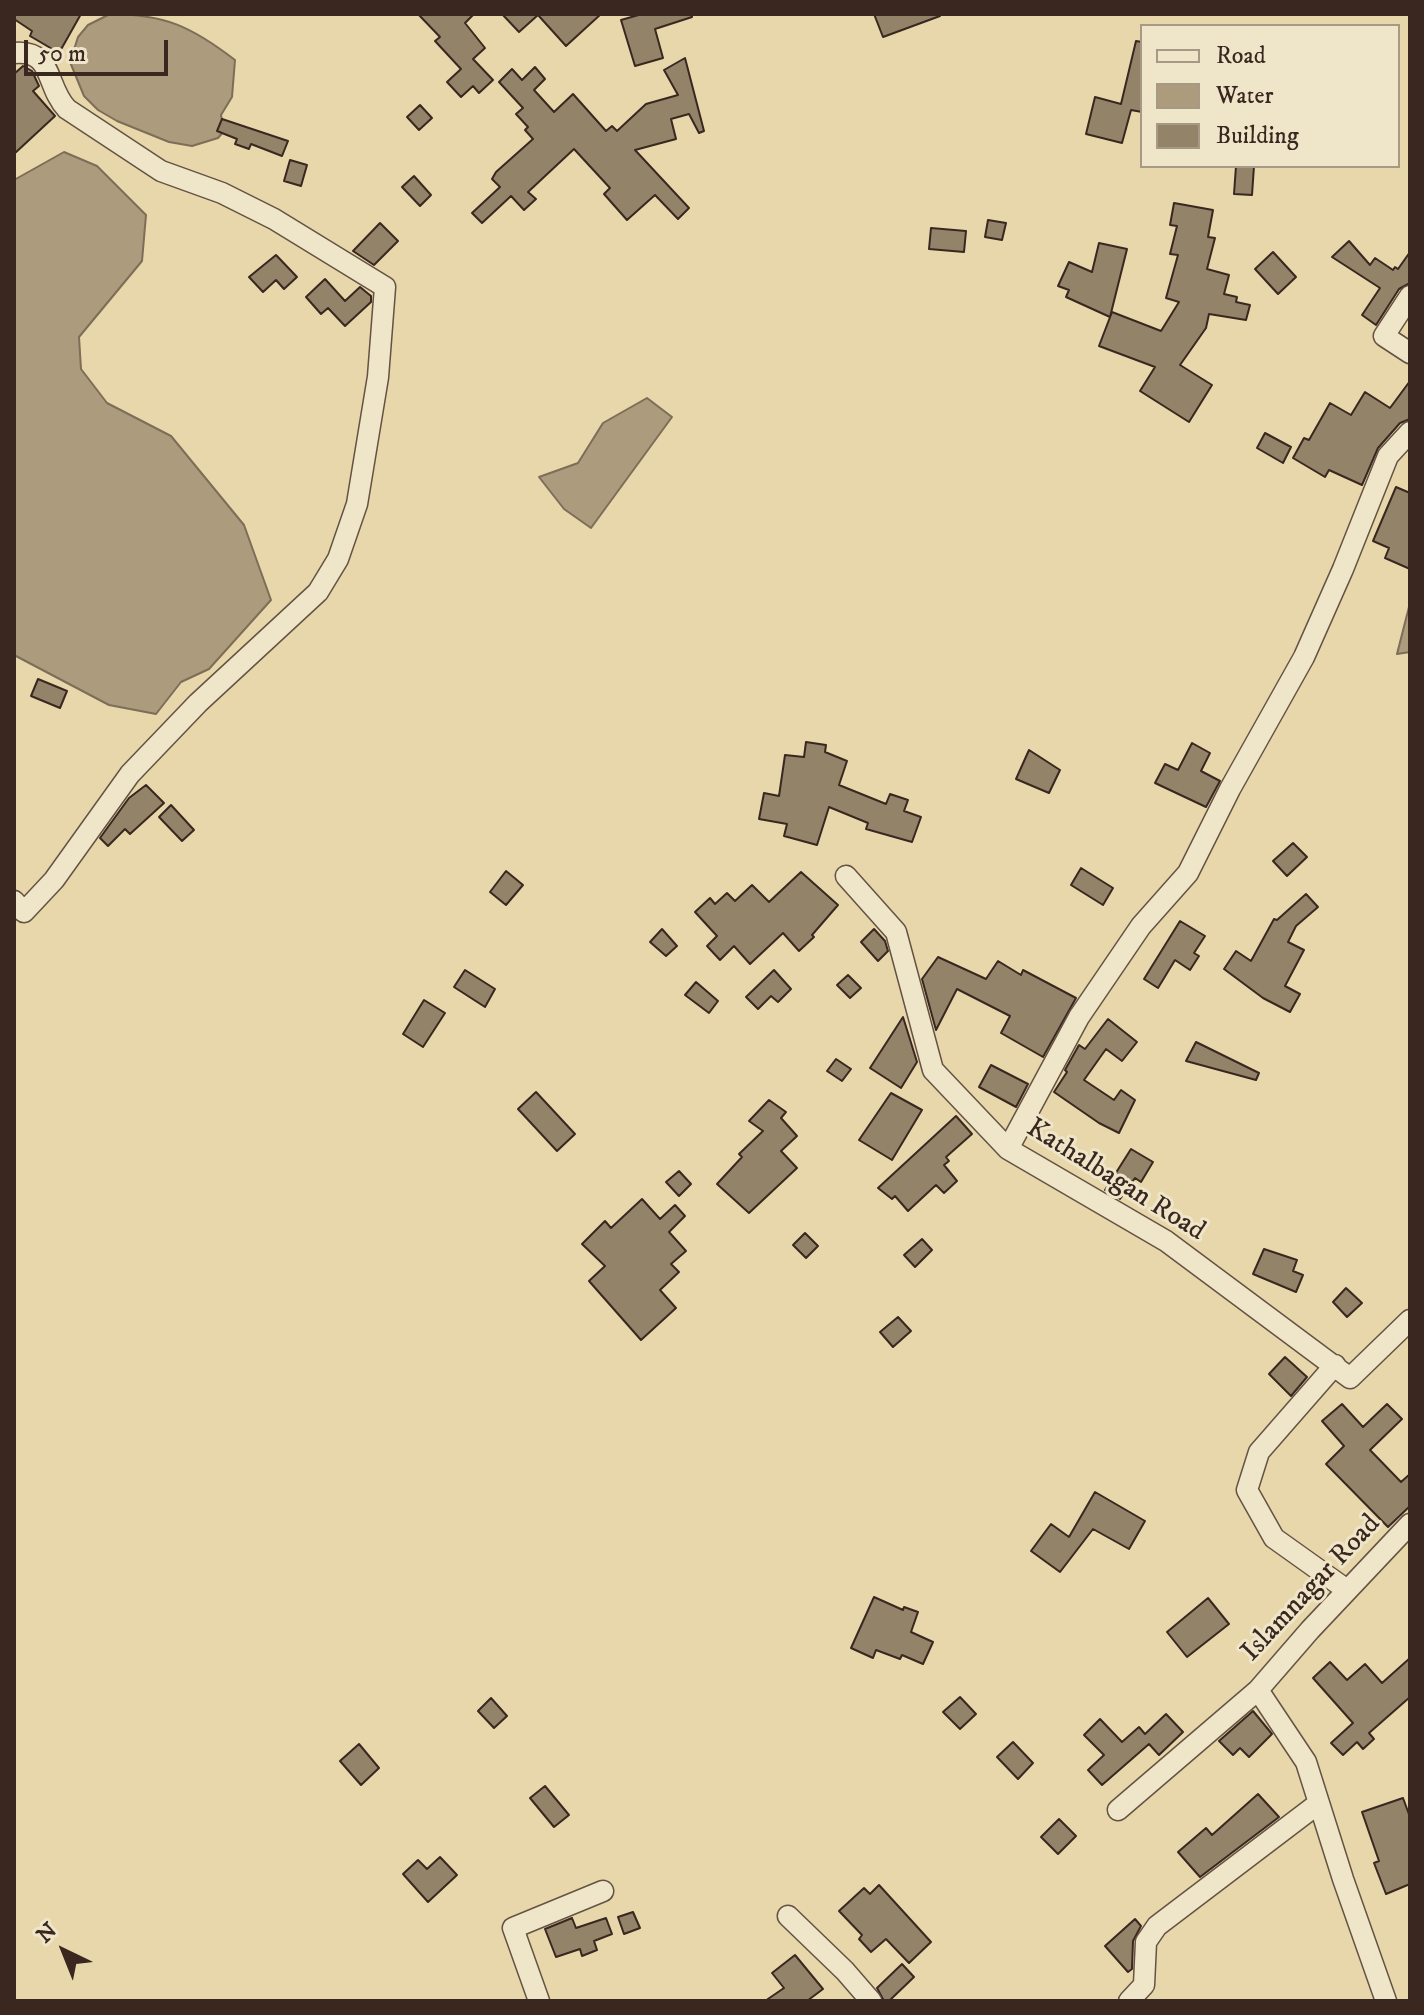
<!DOCTYPE html>
<html>
<head>
<meta charset="utf-8">
<style>
  body { margin:0 }
  #map { position:relative; width:1424px; height:2015px; overflow:hidden; background:#e7d7ab; font-family:"IM FELL DW Pica",serif }
  canvas { display:block }
  .frame { position:absolute; inset:0; border:16px solid #392720; pointer-events:none }
  .legend { position:absolute; left:1140px; top:24px; width:260px; height:144px; box-sizing:border-box; background:#efe5c8; border:2px solid #a69985; margin:0; padding:10px 14px; list-style:none; font-size:24px; color:#392720 }
  .legend li { display:flex; align-items:center; gap:16px; height:40px }
  .legend b { width:40px; border:2px solid #a69985 }
  .north { position:absolute; left:24px; top:1911px; width:80px; height:80px; -webkit-text-stroke:6px #efe5c8; paint-order:stroke; rotate:317deg; font-size:22px; font-weight:700; line-height:32px; text-align:center; color:#392720 }
  .north::after { content:''; display:block; margin:auto; width:28px; height:36px; background:#392720; clip-path:polygon(50% 0,100% 100%,50% 72%,0 100%) }
  .scale { position:absolute; left:24px; top:40px; width:144px; height:36px; box-sizing:border-box; border:4px solid #392720; border-top:0; padding-left:10px; font-size:24px; line-height:28px; white-space:nowrap; color:#392720; -webkit-text-stroke:6px #efe5c8; paint-order:stroke }
</style>
</head>
<body>
<div id="map">
<canvas width="1424" height="2015"></canvas>
<div class="frame"></div>
<ul class="legend">
<li><b style="height:10px;background:#efe5c8"></b>Road</li>
<li><b style="height:22px;background:#ac9b7c"></b>Water</li>
<li><b style="height:22px;background:#938368"></b>Building</li>
</ul>
<div class="north">N</div>
<div class="scale">50 m</div>
</div>
<script>
const c = document.querySelector('canvas').getContext('2d');
c.lineJoin = 'round';
function fillPath(path, color) { c.fillStyle = color; c.fill(path, 'evenodd'); }
function stroke(path, color, width, dash) { c.strokeStyle = color; c.lineWidth = width; c.lineCap = dash ? 'butt' : 'round'; c.setLineDash(dash || []); c.stroke(path); }
function drawText(font, color, halo, rows, align = 'center') {
  c.font = font + ' "IM FELL DW Pica",serif'; c.lineWidth = 6; c.setLineDash([]); c.textBaseline = 'middle'; c.strokeStyle = halo; c.fillStyle = color; for (const [text, x, y, turn = 0] of rows) {
    c.save(); c.translate(x, y); c.rotate((+turn || 0) * Math.PI / 180); c.textAlign = isNaN(turn) ? turn : align; if (halo) c.strokeText(text, 0, 0); c.fillText(text, 0, 0); c.restore();
  }
}
const water = new Path2D(`
  M110 14C165 14 192 27 235 60L232 97 221 115 224 131 218 138 192 146 169 142 117 121 98 110 84 96 70 62 78 37 88 25Z
  M64 152 97 166 146 215 142 261 79 337 81 369 107 403 171 436 244 525 271 600 209 669 181 682 156 714 109 705 14 655V180Z
  M647 398 672 417 591 528 564 509 539 477 578 463 603 423Z
  M1410 603V652L1397 654Z`);
const building = new Path2D(`
  M14 14H81L59 53 30 36 32 31 14 19Z
  M418 14H474L465 23 485 48 473 59 493 80 479 93 473 86 461 97 447 82 461 69 435 41 440 37Z
  M502 14H601L566 46 538 15 519 32Z
  M642 14H692V17L655 29 663 58 635 66 621 20Z
  M874 14H940V16L883 37Z
  M1136 41 1142 42V112L1131 110 1122 143 1086 134 1095 97 1121 104Z
  M685 58 704 131 699 133 689 114 671 119 676 139 635 150 689 208 678 219 655 195 627 220 604 194 610 188 574 149 528 192 536 199 524 210 511 196 482 223 472 213 500 187 492 179 496 172 533 139 525 130 528 127 516 114 523 108 499 82 512 69 522 80 535 67 545 79 534 90 554 112 573 94 606 131 612 126 617 131 646 104 678 95 664 70Z
  M23 66 32 71 39 86 33 91 55 116 14 154V74Z
  M420 105 432 118 419 130 407 117Z
  M222 119 288 141 282 156 251 144 249 149 235 144 237 139 217 131Z
  M290 160 307 165 301 186 284 181Z
  M1236 166H1254L1252 195 1234 194Z
  M414 176 431 195 420 206 402 187Z
  M1174 203 1213 210 1208 237 1215 238 1207 269 1229 275 1224 294 1237 297 1236 302 1250 305 1246 320 1209 314 1206 328 1180 365 1212 385 1189 422 1140 391 1155 367 1099 346 1112 312 1161 331 1179 302 1166 298 1178 255 1170 254 1177 226 1170 225Z
  M988 220 1006 223 1002 240 985 237Z
  M380 223 398 241 374 265 353 251Z
  M931 228 966 231 964 252 929 249Z
  M1349 241 1370 265 1375 258 1393 270 1395 267 1398 269 1410 252V283L1399 289 1376 325 1362 315 1380 288 1332 257Z
  M1099 243 1127 249 1110 317 1066 297 1069 290 1058 286 1069 262 1092 272Z
  M1273 252 1296 277 1278 294 1255 269Z
  M276 255 297 277 284 289 276 280 263 292 249 277Z
  M325 279 345 301 360 287 371 296V302L345 326 328 308 321 314 306 297Z
  M1410 381V419L1400 423 1378 448 1362 485 1329 470 1325 477 1293 458 1304 438 1309 440 1330 403 1351 415 1365 392 1390 408Z
  M1265 433 1291 447 1283 463 1257 448Z
  M1396 487 1410 493V569L1385 558 1389 548 1373 541Z
  M38 679 67 691 60 708 31 696Z
  M806 742 826 745 825 752 847 761 839 785 886 804 890 794 908 800 904 811 921 817 912 842 866 829 868 823 829 807 817 845 784 836 787 824 759 819 764 793 779 796 785 755 804 757Z
  M1192 743 1210 753 1201 771 1220 781 1206 807 1155 783 1165 764 1178 770Z
  M1029 750 1060 770 1049 793 1016 779Z
  M146 785 164 803 130 834 125 829 108 846 100 838 129 798Z
  M171 805 194 830 182 841 159 817Z
  M1293 843 1307 857 1287 876 1273 861Z
  M1081 868 1113 888 1103 905 1071 885Z
  M506 871 523 885 506 905 490 892Z
  M801 872 838 905 812 935 814 937 799 951 783 933 750 964 734 946 720 960 707 946 717 936 695 912 710 898 715 904 727 893 735 901 752 885 769 902Z
  M1306 894 1318 907 1296 926 1288 942 1304 950 1285 986 1300 994 1290 1012 1263 998 1224 969 1236 951 1251 961 1274 919 1277 920Z
  M1180 921 1205 936 1194 953 1199 956 1190 970 1175 960 1158 988 1144 979Z
  M662 929 677 946 666 956 650 942Z
  M874 929 885 941 888 951 878 961 861 942Z
  M938 957 986 979 998 961 1021 975 1023 970 1076 998 1043 1057 1001 1033 1010 1016 957 989 936 1030 922 979Z
  M465 970 495 989 485 1007 454 987Z
  M774 970 791 989 778 1002 771 996 758 1009 746 997Z
  M848 975 861 988 850 998 837 985Z
  M696 982 718 1001 709 1013 685 995Z
  M424 1000 445 1013 423 1047 403 1034Z
  M903 1017 917 1062 901 1088 870 1068Z
  M1108 1019 1137 1042 1122 1061 1106 1049 1084 1080 1114 1100 1121 1090 1135 1100 1119 1133 1099 1123 1054 1092 1067 1072 1065 1070 1079 1045 1085 1049Z
  M1196 1042 1259 1073 1256 1080 1186 1061Z
  M836 1059 851 1069 842 1081 827 1071Z
  M991 1065 1028 1084 1016 1107 979 1087Z
  M536 1092 575 1134 557 1151 518 1109Z
  M891 1093 922 1110 892 1160 859 1140Z
  M769 1100 786 1112 781 1118 797 1136 781 1151 797 1168 749 1213 717 1184 742 1157 739 1154 763 1131 749 1121Z
  M956 1116 972 1134 946 1157 949 1161 944 1165 957 1181 944 1193 936 1185 908 1211 895 1196 892 1199 878 1188Z
  M1131 1149 1153 1162 1141 1182 1135 1178 1120 1199 1105 1190Z
  M679 1171 691 1184 679 1196 666 1182Z
  M642 1199 660 1219 675 1205 685 1216 669 1232 686 1251 671 1264 679 1272 660 1290 676 1308 641 1340 589 1281 605 1266 582 1244 605 1221 611 1228Z
  M805 1233 818 1246 806 1258 793 1245Z
  M922 1239 932 1250 915 1267 904 1255Z
  M1264 1249 1297 1260 1293 1271 1303 1275 1296 1292 1253 1274Z
  M1346 1288 1362 1303 1347 1317 1333 1302Z
  M898 1317 911 1331 893 1347 880 1332Z
  M1285 1357 1307 1377 1291 1396 1269 1374Z
  M1342 1404 1363 1427 1387 1404 1402 1419 1370 1450 1401 1482 1410 1474V1506L1388 1527 1326 1464 1344 1446 1322 1421Z
  M1095 1492 1145 1521 1129 1549 1093 1529 1060 1572 1031 1551 1051 1524 1069 1537Z
  M874 1597 903 1610 904 1607 918 1612 911 1632 933 1642 923 1664 902 1655 900 1659 876 1650 873 1658 851 1648Z
  M1208 1598 1229 1624 1187 1657 1167 1632Z
  M1410 1658V1697L1369 1733 1374 1739 1363 1749 1357 1742 1343 1755 1331 1743 1353 1723 1313 1678 1330 1662 1347 1680 1365 1664 1382 1683Z
  M960 1697 976 1714 960 1729 943 1712Z
  M491 1698 507 1716 494 1728 478 1711Z
  M1253 1711 1272 1734 1249 1757 1240 1748 1233 1755 1219 1741Z
  M1166 1714 1183 1732 1159 1755 1149 1744 1102 1785 1088 1770 1104 1755 1084 1735 1100 1719 1122 1742 1139 1727 1145 1734Z
  M1013 1742 1033 1763 1018 1779 997 1757Z
  M359 1744 379 1768 361 1785 340 1761Z
  M545 1786 569 1815 554 1827 530 1798Z
  M1258 1794 1279 1817 1200 1877 1178 1852 1206 1828 1212 1835Z
  M1403 1798 1410 1817V1884L1386 1894 1374 1863 1379 1861 1362 1812Z
  M1059 1819 1076 1836 1058 1854 1041 1837Z
  M440 1857 457 1875 428 1902 403 1874 418 1860 427 1869Z
  M879 1885 931 1942 909 1963 886 1939 871 1952 859 1939 862 1935 839 1911 864 1888 870 1894Z
  M633 1912 640 1928 624 1934 618 1917Z
  M572 1918 576 1928 606 1918 612 1934 594 1941 597 1950 582 1956 580 1949 556 1957 545 1929Z
  M1135 1919 1141 1926 1133 1941 1132 1969 1128 1972 1105 1946Z
  M795 1955 823 1989 807 2001H765L784 1988 772 1973Z
  M902 1964 914 1977 889 2001H884L877 1988Z`);
const street = new Path2D(`
  M14 53C54 49 45 86 67 109L161 171 222 193 274 219 385 287 378 377 357 504 338 559 318 592 198 703 130 774 54 880 24 912 14 901
  M1410 296 1384 336 1410 353
  M846 876 896 932 933 1070 1008 1149 1166 1241 1350 1378 1410 1320
  M1008 1149 1079 1017 1141 926 1188 873 1230 789 1304 657 1343 569 1388 456 1410 432
  M1335 1365 1259 1452 1247 1490 1274 1538 1347 1590
  M1118 1810 1258 1690
  M788 1916 845 1971 871 2001
  M539 2001 513 1928 603 1891
  M1129 2001 1144 1985 1146 1942 1157 1926 1319 1803
  M1386 2001 1343 1879 1306 1762 1258 1690 1310 1630 1410 1524`);
const streetNames = [
  ["Kathalbagan Road",1115,1181,32],
  ["Islamnagar Road",1312,1589,-47]
];
fillPath(water, '#ac9b7c');
stroke(water, '#7e6d57', 2);
fillPath(building, '#938368');
stroke(building, '#392720', 2);
stroke(street, '#645343', 23);
stroke(street, '#efe5c8', 20);
drawText('28px', '#392720', '#efe5c8', streetNames);
</script>
</body>
</html>
